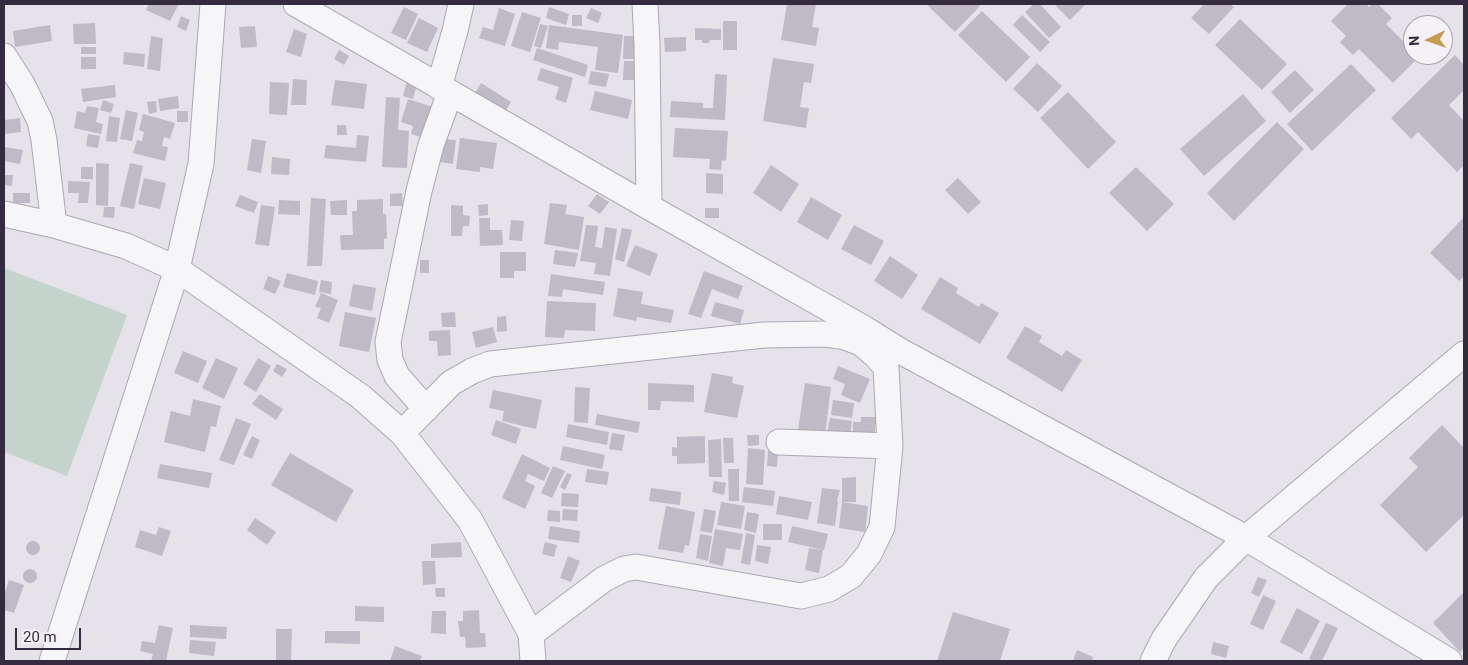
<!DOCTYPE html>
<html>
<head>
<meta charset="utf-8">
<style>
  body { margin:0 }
  #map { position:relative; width:1468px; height:665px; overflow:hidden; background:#e5e2ea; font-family:Roboto,sans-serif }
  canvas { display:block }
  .frame { position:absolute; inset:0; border:5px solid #342b41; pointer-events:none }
  .north { position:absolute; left:1403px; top:15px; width:50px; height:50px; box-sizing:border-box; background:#f4f2f7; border:1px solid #a7a2ae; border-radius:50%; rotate:267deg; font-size:14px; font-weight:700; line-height:20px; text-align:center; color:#342b41 }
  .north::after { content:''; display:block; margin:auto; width:18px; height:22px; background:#c69c4f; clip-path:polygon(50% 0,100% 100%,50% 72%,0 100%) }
  .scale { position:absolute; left:15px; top:628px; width:66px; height:22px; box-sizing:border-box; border:2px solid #342b41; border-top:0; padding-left:6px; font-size:15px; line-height:18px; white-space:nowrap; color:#342b41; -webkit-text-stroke:4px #f4f2f7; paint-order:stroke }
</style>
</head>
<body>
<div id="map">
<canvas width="1468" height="665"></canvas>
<div class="frame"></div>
<div class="north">N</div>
<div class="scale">20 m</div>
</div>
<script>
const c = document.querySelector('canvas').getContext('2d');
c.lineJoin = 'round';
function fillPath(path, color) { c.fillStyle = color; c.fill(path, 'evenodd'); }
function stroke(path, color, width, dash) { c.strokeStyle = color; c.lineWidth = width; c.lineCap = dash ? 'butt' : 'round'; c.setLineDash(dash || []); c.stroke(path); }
const green = new Path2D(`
  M4 268 127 315 67 476 4 452Z`);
const building = new Path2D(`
  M149 4H179L170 21 146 10Z
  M787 4H816L812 27 819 28 816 46 781 40Z
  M926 4H977L980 6 955 32Z
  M1034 4H1040L1061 27 1049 38 1025 12Z
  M1054 4H1086L1070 20Z
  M1204 4H1230L1234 7 1209 34 1191 18Z
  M1348 4H1366L1369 7 1372 4H1378L1392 18 1386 24 1413 51V55H1417L1419 57 1393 83 1359 49 1353 55 1340 42 1346 36 1331 21Z
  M404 7 418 14 406 40 391 33Z
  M549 7 569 14 566 25 546 18Z
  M499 8 515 14 505 46 479 38 483 27 493 30Z
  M591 8 602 13 598 23 586 18Z
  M982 11 1030 57 1006 82 958 35Z
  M522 12 541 18 530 52 511 46Z
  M572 15H582V26H572Z
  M1022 15 1050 42 1040 52 1013 25Z
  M181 16 190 20 186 31 177 27Z
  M419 18 438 28 427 52 407 43Z
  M1240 19 1287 64 1262 90 1215 45Z
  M723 21H737V50H723Z
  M95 23 96 44H74L73 24Z
  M540 24 548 26 541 48 534 46Z
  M50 25 52 41 15 47 13 31Z
  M549 25 623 35 618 73 595 70 598 47 559 42 558 50 546 48Z
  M255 26 257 47 241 48 239 27Z
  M695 28 721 29V40H710L709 43H702V40H695Z
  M294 29 307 34 301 57 286 52Z
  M151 36 163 38 160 71 147 69Z
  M624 36H636L635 59H623Z
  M686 37V51L665 52 664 38Z
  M81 47H96V54H81Z
  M537 48 588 65 585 77 533 60Z
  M339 50 349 56 344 65 334 59Z
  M124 52 145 54 144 67 123 64Z
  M1455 55 1464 65V90L1449 105 1464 121V165L1457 172 1418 132 1411 139 1391 118Z
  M81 57H96V69H81Z
  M773 58 814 64 811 83 804 82 800 107 809 108 806 128 763 121Z
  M624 61H637V80H623Z
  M1037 63 1062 86 1038 112 1013 89Z
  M1351 64 1376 90 1312 151 1287 124Z
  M541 68 573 78 566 103 555 99 559 87 537 80Z
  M1295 70 1314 90 1290 113 1271 92Z
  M591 71 609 74 606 87 588 84Z
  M715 74 727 75 725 120 670 117 671 101 703 103V108H713Z
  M293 79 307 80 306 105H291Z
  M335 80 367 84 364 109 331 105Z
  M407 81 417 84 413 99 403 96Z
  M270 82 289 83 287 115 269 114Z
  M481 83 511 102 503 115 473 97Z
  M115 85 116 97 83 102 81 89Z
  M595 91 632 100 628 119 590 110Z
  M1068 92 1116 142 1088 169 1040 118Z
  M1243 94 1266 121 1204 176 1180 149Z
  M178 96 179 108 160 111 158 99Z
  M386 97 400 98 398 130 409 131 407 168 382 167Z
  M408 99 436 108 427 139 411 134 413 126 401 122Z
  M103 100 114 104 111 113 100 110Z
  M156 101 157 112 149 114 147 102Z
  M87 106 99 108 96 122 103 124 101 134 74 128 77 111 85 113Z
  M126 110 138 113 132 141 120 139Z
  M177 111H188V122H177Z
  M143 114 175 123 170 139 164 137 162 146 168 147 165 161 133 153 137 140 142 141 144 132 139 130Z
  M109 116 120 118 117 142 106 141Z
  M20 118 21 132 4 134V120Z
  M1277 122 1304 149 1234 221 1207 193Z
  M337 125H346L347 135H337Z
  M675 128 728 131 726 161 722 160 721 170 709 169 710 159 673 157Z
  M88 134 100 136 98 148 86 146Z
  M357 135 369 136 366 162 324 158 326 145 356 148Z
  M460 138 497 143 493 169 480 167V172L456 169Z
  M252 139 266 141 261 173 247 170Z
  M443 139 456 140 453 164 440 162Z
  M4 147 23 150 20 164 4 161Z
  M272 157 290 159 289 175 271 174Z
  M96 163 109 164 108 206 96 205Z
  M130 163 143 166 134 209 120 206Z
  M771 165 799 184 781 212 753 193Z
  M81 167H93V179H81Z
  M1136 167 1174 204 1147 231 1109 193Z
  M706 173 723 174V194L706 193Z
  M4 175H13L12 186 4 185Z
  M144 178 166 183 160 209 138 204Z
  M958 178 981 202 968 214 945 190Z
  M68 181 90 182 88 203H78L79 193H68Z
  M13 193H30V203H13Z
  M402 193 403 206H390V194Z
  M597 194 609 202 600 214 588 206Z
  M240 195 258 202 254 213 235 206Z
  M811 197 842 215 828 240 797 222Z
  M311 198 326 199 322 266H307Z
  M383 199V214H386L387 238 384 239V249L341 250 340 235H353L352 211H357V200Z
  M279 200 300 201V215L278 214Z
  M347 200V215H331L330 201Z
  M550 203 567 205 565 214 584 217 579 250 544 244Z
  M488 204V215L479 216 478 205Z
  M261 205 275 207 269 246 255 244Z
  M451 205 463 206V215L470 216 469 226H463L462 236H451Z
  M104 207H115L114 218 103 217Z
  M705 208H719V218H705Z
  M1464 217V276L1459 281 1430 253Z
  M479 218H490V230H502L503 245 480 246Z
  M511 220 524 221 522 241 509 240Z
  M586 225 598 226 595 247 602 248 605 227 617 229 610 276 594 274 596 263 580 261Z
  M854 225 884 241 871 265 841 249Z
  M622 228 632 230 624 262 615 259Z
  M635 245 658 254 650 276 626 266Z
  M555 250 578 253 575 267 553 264Z
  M500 252H526V271H514V278H500Z
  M890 256 918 275 902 299 874 281Z
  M420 260H429V273H420Z
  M704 271 743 286 738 299 712 289 701 318 688 314Z
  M287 273 318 281 315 295 283 287Z
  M551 274 605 282 603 295 563 289 562 297 548 296Z
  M268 276 281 281 275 294 263 289Z
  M940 277 958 288 956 293 979 307 981 303 999 313 980 344 921 309Z
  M321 280 332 282 331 294 319 292Z
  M353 284 376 288 372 311 349 306Z
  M618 288 643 292 641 304 674 310 671 323 637 317 636 321 613 316Z
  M321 293 338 300 329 323 317 318 321 308 315 307Z
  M547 301 596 303 595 331 565 330 564 338 545 337Z
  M715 302 744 310 740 324 711 316Z
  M345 312 376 318 369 352 339 346Z
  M455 312 456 327H442L441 313Z
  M506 316 507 331 497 332V317Z
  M1025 326 1042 336 1039 342 1062 356 1066 350 1082 360 1062 392 1006 358Z
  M493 327 497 342 476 348 472 332Z
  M450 330 451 355 438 356 437 341H429V331Z
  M183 351 207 361 198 383 174 373Z
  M216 358 238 368 224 399 202 388Z
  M258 358 271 366 256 392 243 384Z
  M277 364 287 369 282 377 273 371Z
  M838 366 870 379 860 403 841 395 845 384 833 379Z
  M712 373 733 377 732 383 744 386 737 418 704 412Z
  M648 383 694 385V402L661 401 660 410H648Z
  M805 383 831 387 825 434 798 430Z
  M575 387 590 388 588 423 574 422Z
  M493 390 542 400 536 429 502 421 504 411 489 408Z
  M260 394 283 409 276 420 252 404Z
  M193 399 221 406 216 427 211 426 205 452 164 442 171 411 190 416Z
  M833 400 854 403 852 418 831 415Z
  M597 414 640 422 638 433 595 425Z
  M861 417H877V425H875V437H853V422H861Z
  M236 418 251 424 234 465 219 460Z
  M830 418 852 421 850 436 827 433Z
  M496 420 521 429 516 444 491 435Z
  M568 424 609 432 607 445 566 437Z
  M1442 425 1464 448V515L1426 552 1380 505 1418 467 1409 458Z
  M612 433 625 435 622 451 609 449Z
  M747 435H759V445L748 446Z
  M252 436 260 440 252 459 243 455Z
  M705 436V463L677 464V456H672V447L677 448V437Z
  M723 438H733L734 463H724Z
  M721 439 722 477H709L708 440Z
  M563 446 605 455 602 469 560 460Z
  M748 448 765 450 763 485 746 484Z
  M768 450 778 451 777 467 767 466Z
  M290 453 354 490 336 522 271 485Z
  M522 454 550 468 544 481 528 474 525 481 535 486 525 509 502 498Z
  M160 464 212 473 209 488 157 478Z
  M553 466 565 471 552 498 541 493Z
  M587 469 609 472 607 485 585 482Z
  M728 469H739V501H729Z
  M567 473 572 475 565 490 560 487Z
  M856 477V502H842V478Z
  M714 481 726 483 724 495 712 492Z
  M744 487 775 491 773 506 742 502Z
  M651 488 681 492 680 505 649 501Z
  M822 488 840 490 837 501 838 502 835 526 817 523Z
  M562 493 579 494 578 507 561 506Z
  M779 496 812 502 808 520 776 514Z
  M721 502 745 506 741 529 717 525Z
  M842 502 868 506 865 532 839 528Z
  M666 506 695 512 689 546 685 545 683 553 658 549Z
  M563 509 578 510 577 521 562 520Z
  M704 509 716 511 712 533 700 531Z
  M548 510 560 511V522L547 521Z
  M747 512 759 514 756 533 744 530Z
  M255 518 276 532 267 545 247 530Z
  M763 524H782V540H763Z
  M550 526 580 531 579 543 548 539Z
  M792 526 828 534 824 550 788 542Z
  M159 527 171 531 162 556 135 547 140 530 156 535Z
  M715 529 743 534 740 550 726 548 723 566 709 563Z
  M746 533 755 535 750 565 741 563Z
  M700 534 712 536 708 561 696 558Z
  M26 548a7 7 0 1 1 14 0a7 7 0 1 1-14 0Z
  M461 542 462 557 431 558V544Z
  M545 542 557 545 554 557 542 554Z
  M757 545 771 547 768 564 755 561Z
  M809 548 823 550 819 573 805 570Z
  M568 556 580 561 571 582 560 578Z
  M422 561H435L436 584 423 585Z
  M23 576a7 7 0 1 1 14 0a7 7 0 1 1-14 0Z
  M1258 577 1267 580 1259 597 1251 593Z
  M9 580 24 585 14 613 4 610V595Z
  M435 588H445V597H436Z
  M1464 592V648L1460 652 1433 623Z
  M1263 595 1276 601 1263 630 1250 624Z
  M355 606 384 607V622L355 621Z
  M1297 608 1320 621 1302 654 1280 642Z
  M479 610 480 633H485L486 647 466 648 465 637H460L458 621H463V611Z
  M432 611H446V634L431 633Z
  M953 612 1010 629 1000 661H937Z
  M1326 623 1338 628 1322 661H1314L1309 659Z
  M159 625 173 628 166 661H151L153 654 140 651 142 641 155 643Z
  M190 625 227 627 226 639 190 637Z
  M276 629H292L291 661H276Z
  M325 631H360V644L325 643Z
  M190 640 216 642 214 656 189 653Z
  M1213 642 1229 646 1226 658 1211 654Z
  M395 646 422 656 420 661H390Z
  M1077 650 1093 657 1092 661H1073Z`);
const street = new Path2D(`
  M296 4 649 207 865 329 902 352 1246 538 1449 661
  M645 4 647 45 649 207
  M4 56 22 84 40 121 44 140 54 225
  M439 87 455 31 461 4
  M4 214 54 225 126 246 177 269 360 396 402 433 470 520 531 634 533 661
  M426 409 397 376 390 360 388 342 419 191 431 145 450 93
  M402 433 451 383 472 371 490 364 764 335 824 334 845 337 861 343 875 355 886 367 890 446 882 527 869 554 851 576 829 589 801 596 636 567 624 569 604 579 531 634
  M779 442 890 446
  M52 661 177 269 201 164 213 4
  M1153 661 1164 639 1206 578 1246 538 1464 354`);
fillPath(green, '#c4d3cc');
fillPath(building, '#bfbac6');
stroke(street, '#aca7b4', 27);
stroke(street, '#f6f5f8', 25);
</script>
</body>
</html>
